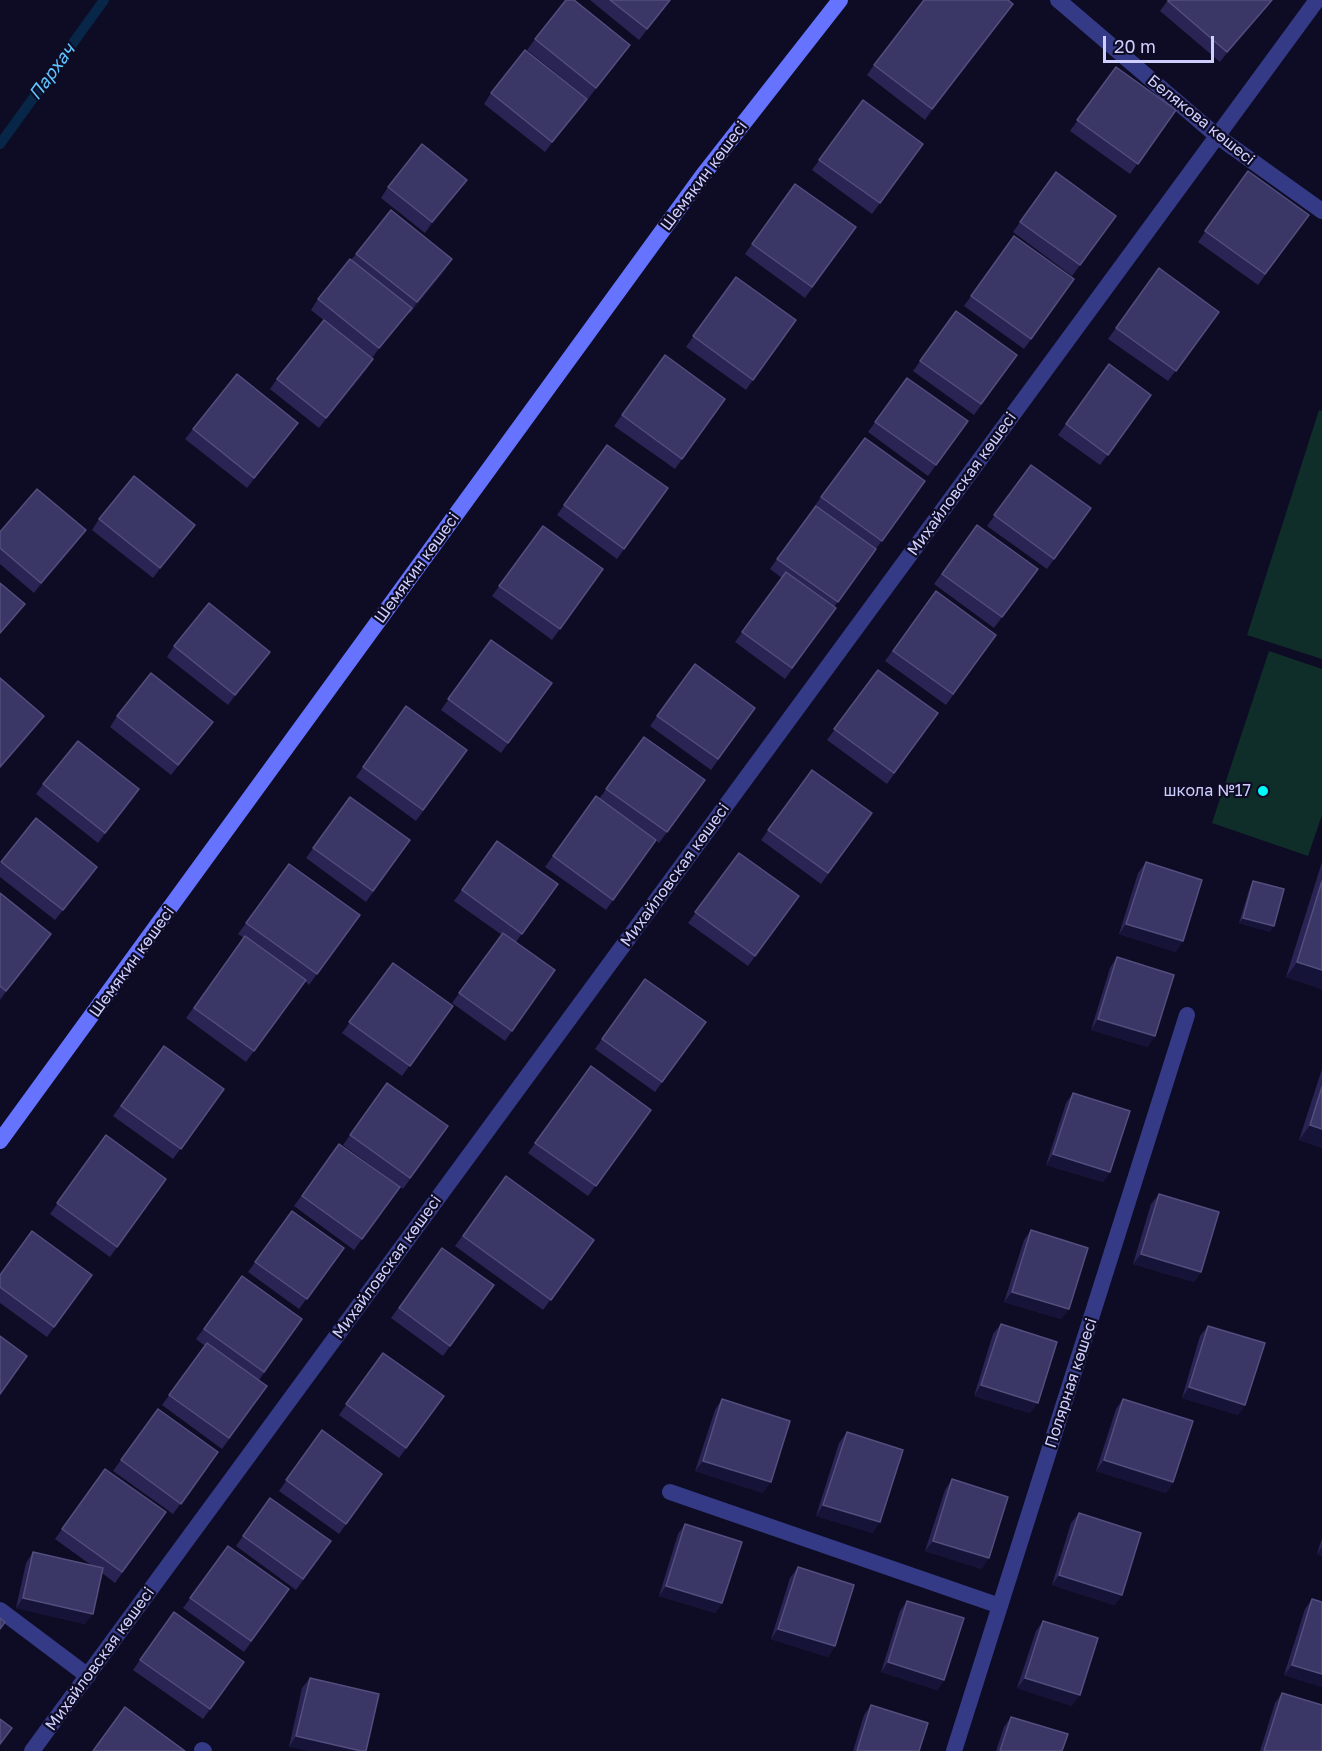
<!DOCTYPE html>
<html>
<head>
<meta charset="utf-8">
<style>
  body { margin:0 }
  #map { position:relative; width:1322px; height:1751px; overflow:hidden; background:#0e0c24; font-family:"Golos Text",sans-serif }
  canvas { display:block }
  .scale { position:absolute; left:1103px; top:36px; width:111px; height:27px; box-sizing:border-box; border:3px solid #cfcfff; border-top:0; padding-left:8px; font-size:18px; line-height:21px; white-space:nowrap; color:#cfcfff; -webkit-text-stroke:4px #0e0c24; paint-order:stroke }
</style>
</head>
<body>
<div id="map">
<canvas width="1322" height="1751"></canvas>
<div class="scale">20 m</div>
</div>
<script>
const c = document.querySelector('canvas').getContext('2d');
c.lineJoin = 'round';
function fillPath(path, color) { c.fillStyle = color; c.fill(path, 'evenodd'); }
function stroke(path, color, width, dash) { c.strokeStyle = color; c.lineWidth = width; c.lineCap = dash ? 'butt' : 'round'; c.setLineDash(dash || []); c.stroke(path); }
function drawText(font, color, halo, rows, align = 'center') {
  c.font = font + ' "Golos Text",sans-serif'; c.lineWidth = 4.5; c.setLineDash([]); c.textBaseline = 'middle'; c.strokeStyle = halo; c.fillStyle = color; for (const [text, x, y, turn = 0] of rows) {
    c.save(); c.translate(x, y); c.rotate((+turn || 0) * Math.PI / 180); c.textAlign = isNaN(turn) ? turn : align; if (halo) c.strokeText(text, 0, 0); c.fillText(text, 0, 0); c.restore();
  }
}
const green = new Path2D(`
  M1319 410 1322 411V659L1247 635Z
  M1269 651 1322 669V815L1308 856 1212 823Z`);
const stream = new Path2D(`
  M0 144 104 0`);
const minor = new Path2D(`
  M1058 0 1217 136 1322 211
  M670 1492 1000 1606
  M0 1610 88 1676
  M202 1750 204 1751
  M32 1751 1317 0
  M954 1751 1187 1015`);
const secondary = new Path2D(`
  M0 1141 703 175 840 0`);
const wall = new Path2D(`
  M590 0H671L639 40Z
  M1168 0H1272L1220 62 1160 11Z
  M1013 4 925 120 867 75 874 65Z
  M535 39 630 45 588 99 527 50Z
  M1116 67 1176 110 1130 174 1070 131Z
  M491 93 580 109 545 152 484 104Z
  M863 100 923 144 872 214 812 170Z
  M1248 171 1309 215 1258 285 1198 242Z
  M1056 172 1116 216 1072 276 1013 232Z
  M795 184 856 227 805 298 745 254Z
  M388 187 459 190 425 233 381 198Z
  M1014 236 1074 279 1024 349 964 306Z
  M356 254 445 270 410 313 409 312 372 358 373 359 366 370 319 428 270 389 277 379 336 330 311 310 318 299Z
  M1159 268 1219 312 1168 381 1108 339Z
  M736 277 796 320 746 390 686 347Z
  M956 311 1017 355 974 415 913 371Z
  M665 355 725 399 675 469 614 426Z
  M1109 364 1151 395 1100 465 1058 435Z
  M907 378 968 421 928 476 868 432Z
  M193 429 291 433 247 488 185 439Z
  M607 445 668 488 617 559 557 515Z
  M1031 465 1091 508 1047 569 987 526Z
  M925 481 834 607 836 608 785 679 735 642 782 578 770 569 821 497Z
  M99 519 195 525 153 578 92 530Z
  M977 525 1038 569 994 628 934 584Z
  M543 526 603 569 552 640 492 596Z
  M0 532 78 541 34 593 0 564Z
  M936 591 996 635 946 705 885 661Z
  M491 640 552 683 501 753 441 710Z
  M174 646 270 652 228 705 167 657Z
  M695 664 755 708 711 770 650 726Z
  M878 670 938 713 887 784 827 740Z
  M406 706 467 750 416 821 356 777Z
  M117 716 205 732 171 775 110 727Z
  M644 737 705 780 659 843 656 840 606 910 545 867 596 796 599 799Z
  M812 770 872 813 821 884 761 840Z
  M43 784 132 800 98 843 36 794Z
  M350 797 410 840 366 902 306 858Z
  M36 818 90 878 55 920 0 877V864Z
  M497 841 558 884 516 942 555 970 505 1041 452 1003 502 935 454 901Z
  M739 853 799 896 748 966 688 923Z
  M1146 862 1176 952 1119 934 1138 873Z
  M1322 862V989L1286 977Z
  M289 864 360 915 309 985 305 981 246 1062 186 1018 244 938 238 934Z
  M1253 881 1270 932 1239 923 1250 887Z
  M0 893 51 934 0 1000Z
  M1117 957 1148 1047 1091 1030 1110 968Z
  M393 963 453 1006 402 1076 342 1033Z
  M645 979 706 1022 655 1092 595 1049Z
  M164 1046 224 1089 173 1159 113 1116Z
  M591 1066 651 1110 588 1196 528 1153Z
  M1322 1069V1148L1299 1140Z
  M387 1083 448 1126 403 1189 343 1145Z
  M1073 1093 1110 1172 1103 1182 1046 1165 1066 1103Z
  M106 1135 166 1179 110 1257 50 1214Z
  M339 1144 400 1187 354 1250 294 1206Z
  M506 1176 594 1240 543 1310 455 1246Z
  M1159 1194 1201 1272 1194 1282 1133 1264 1151 1204Z
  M292 1211 344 1248 299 1309 248 1272Z
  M1031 1230 1069 1309 1061 1319 1004 1302 1024 1240Z
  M442 1248 494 1285 443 1356 391 1318Z
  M0 1275H92L47 1337 0 1303Z
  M242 1276 302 1319 259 1380 267 1386 222 1449 162 1405 205 1346 196 1339Z
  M1001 1324 1030 1413 974 1396 993 1334Z
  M1208 1326 1245 1405 1238 1415 1182 1398 1200 1336Z
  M383 1353 444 1396 399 1458 339 1415Z
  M722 1399 763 1493 695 1471 715 1410Z
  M1123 1399 1173 1482 1166 1493 1096 1471 1116 1409Z
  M158 1409 218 1452 173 1514 113 1471Z
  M322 1430 382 1474 339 1534 279 1491Z
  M847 1432 873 1533 816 1516 839 1443Z
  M105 1469 166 1512 115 1583 102 1573 85 1624 16 1608 26 1563 33 1552 91 1565 55 1539Z
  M952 1479 982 1569 925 1551 945 1490Z
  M270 1498 331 1541 296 1590 236 1546Z
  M1079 1513 1122 1595 1114 1605 1052 1585 1071 1523Z
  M685 1524 722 1603 715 1613 659 1596 678 1534Z
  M1322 1538V1556L1317 1554Z
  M228 1546 289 1589 244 1652 183 1608Z
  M798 1567 835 1646 828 1657 771 1639 790 1578Z
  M1312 1599 1322 1602V1687L1284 1675 1305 1609Z
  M907 1601 944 1680 937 1690 881 1672 900 1611Z
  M174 1612 244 1662 203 1719 133 1670Z
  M1043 1621 1072 1706 1017 1688 1036 1631Z
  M310 1678 379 1694 289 1747 302 1688Z
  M1282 1693 1322 1751H1260L1275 1703Z
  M871 1705 919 1751H853L864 1715Z
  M1011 1717 1062 1751H996L1004 1727Z`);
const shadedWall = new Path2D(`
  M670 0H671L639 40 647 29Z
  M1272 0 1269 5 1220 62 1227 52Z
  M1013 4 1006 15 925 120 932 109Z
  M630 45 623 55 588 99 596 88Z
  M587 99 580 109 545 152 552 142Z
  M467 180 459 190 425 233 432 222Z
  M452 259 445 270 410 313 417 302Z
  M412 308 372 358 379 348Z
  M373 359 366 370 319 428 326 418Z
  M298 423 291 433 247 488 254 478Z
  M195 525 188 535 153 578 160 568Z
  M86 530 78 541 34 593 41 583Z
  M270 652 262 663 228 705 235 695Z
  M44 716 37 726 0 769V767Z
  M139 789 132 800 98 843 105 833Z
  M97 867 90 878 55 920 63 910Z
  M1243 918 1274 926 1270 932 1239 923Z
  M1126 924 1183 941 1176 952 1119 934Z
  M51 934 44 945 0 1000 6 991Z
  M1297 962 1322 970V989L1286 977Z
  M1098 1019 1155 1036 1148 1047 1091 1030Z
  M1310 1125 1322 1129V1148L1299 1140Z
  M1053 1154 1110 1172 1103 1182 1046 1165Z
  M1141 1254 1201 1272 1194 1282 1133 1264Z
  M1012 1292 1069 1309 1061 1319 1004 1302Z
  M981 1385 1038 1403 1030 1413 974 1396Z
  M1189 1387 1245 1405 1238 1415 1182 1398Z
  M1104 1460 1173 1482 1166 1493 1096 1471Z
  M703 1461 771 1482 763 1493 695 1471Z
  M823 1505 880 1522 873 1533 816 1516Z
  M933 1541 989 1558 982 1569 925 1551Z
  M1322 1547V1556L1317 1554Z
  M1059 1575 1122 1595 1114 1605 1052 1585Z
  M666 1586 722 1603 715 1613 659 1596Z
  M23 1598 93 1614 85 1624 16 1608Z
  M778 1629 835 1646 828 1657 771 1639Z
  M888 1662 944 1680 937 1690 881 1672Z
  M1292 1665 1322 1674V1687L1284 1675Z
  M1025 1678 1080 1695 1072 1706 1017 1688Z
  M296 1736 361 1751H308L289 1747Z`);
const building = new Path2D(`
  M566 0H574L630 45 596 88 535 39Z
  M610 0H670L647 29Z
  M924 0H1008L1013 4 932 109 874 65Z
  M1168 0H1272L1227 52 1168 1Z
  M525 50 587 99 552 142 491 93Z
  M1116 67 1176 110 1138 164 1077 120Z
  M863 100 923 144 880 203 819 160Z
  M422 144 467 180 432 222 388 187Z
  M1248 171 1309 215 1265 274 1205 231Z
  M1056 172 1116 216 1080 265 1020 222Z
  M795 184 856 227 812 287 752 244Z
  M391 210 452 259 417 302 356 254Z
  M1014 236 1074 279 1031 339 971 296Z
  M350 259 412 308 379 348 318 299Z
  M1159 268 1219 312 1176 371 1116 328Z
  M736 277 796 320 753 380 693 336Z
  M956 311 1017 355 981 404 920 361Z
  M324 320 373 359 326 418 277 379Z
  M665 355 725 399 682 459 622 415Z
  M1109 364 1151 395 1108 455 1066 424Z
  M237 374 298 423 254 478 193 429Z
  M907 378 968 421 936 465 875 422Z
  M865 438 925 481 882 541 821 497Z
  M607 445 668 488 624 549 564 505Z
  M1031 465 1091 508 1054 559 994 515Z
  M134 476 195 525 160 568 99 519Z
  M37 489 86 530 41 583 0 548V532Z
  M816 506 876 549 838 602 777 559Z
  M977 525 1038 569 1002 617 942 574Z
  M543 526 603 569 560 629 499 586Z
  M786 572 836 608 792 668 742 632Z
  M0 583 25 604 0 633Z
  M936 591 996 635 953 694 893 651Z
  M209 603 270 652 235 695 174 646Z
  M491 640 552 683 508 743 448 699Z
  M695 664 755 708 718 759 657 716Z
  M878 670 938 713 894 773 834 729Z
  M151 673 213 722 178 765 117 716Z
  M0 678 44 716 0 767Z
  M406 706 467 750 423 810 363 767Z
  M644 737 705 780 667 832 606 789Z
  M78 741 139 789 105 833 43 784Z
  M812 770 872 813 828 873 768 830Z
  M596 796 656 840 613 900 553 856Z
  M350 797 410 840 373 891 313 848Z
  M36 818 97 867 63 910 1 862Z
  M497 841 558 884 522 934 462 890Z
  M739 853 799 896 755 956 695 912Z
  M1146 862 1202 880 1183 941 1126 924Z
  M289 864 360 915 317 974 246 923Z
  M1253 881 1284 889 1274 926 1243 918Z
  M1322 881V970L1297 962Z
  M0 893 51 934 6 991 0 986Z
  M503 933 555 970 512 1031 459 993Z
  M245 936 306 980 254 1051 194 1008Z
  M1117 957 1174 975 1155 1036 1098 1019Z
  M393 963 453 1006 410 1066 349 1022Z
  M645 979 706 1022 662 1082 602 1039Z
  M164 1046 224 1089 181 1149 121 1106Z
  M591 1066 651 1110 596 1186 535 1143Z
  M387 1083 448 1126 410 1178 350 1135Z
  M1322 1087V1129L1310 1125Z
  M1073 1093 1130 1111 1110 1172 1053 1154Z
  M106 1135 166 1179 117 1247 57 1203Z
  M339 1144 400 1187 362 1239 302 1196Z
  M506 1176 594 1240 551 1300 463 1236Z
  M1159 1194 1219 1212 1201 1272 1141 1254Z
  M292 1211 344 1248 307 1299 255 1262Z
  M1031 1230 1088 1248 1069 1309 1012 1292Z
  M32 1231 92 1275 54 1327 0 1287V1275Z
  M442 1248 494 1285 450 1346 399 1308Z
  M242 1276 302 1319 264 1372 204 1329Z
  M1001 1324 1057 1342 1038 1403 981 1385Z
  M1208 1326 1265 1343 1245 1405 1189 1387Z
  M0 1336 27 1356 0 1394Z
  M207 1343 267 1386 229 1438 169 1395Z
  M383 1353 444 1396 406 1448 346 1404Z
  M722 1399 790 1421 771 1482 703 1461Z
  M1123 1399 1193 1421 1173 1482 1104 1460Z
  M158 1409 218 1452 181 1504 121 1460Z
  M322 1430 382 1474 346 1524 286 1480Z
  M847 1432 903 1450 880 1522 823 1505Z
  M105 1469 166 1512 122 1572 62 1529Z
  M952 1479 1008 1497 989 1558 933 1541Z
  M270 1498 331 1541 303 1579 243 1536Z
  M1079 1513 1141 1533 1122 1595 1059 1575Z
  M685 1524 742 1542 722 1603 666 1586Z
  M228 1546 289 1589 251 1641 190 1598Z
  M33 1552 103 1568 93 1614 23 1598Z
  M798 1567 854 1585 835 1646 778 1629Z
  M1312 1599 1322 1602V1674L1292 1665Z
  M907 1601 964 1618 944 1680 888 1662Z
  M174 1612 244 1662 210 1709 140 1660Z
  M0 1618 5 1622 0 1629Z
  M1043 1621 1098 1638 1080 1695 1025 1678Z
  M310 1678 379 1694 366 1751H361L296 1736Z
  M1282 1693 1322 1705V1751H1264Z
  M871 1705 928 1723 919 1751H857Z
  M125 1707 185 1751H93Z
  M1011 1717 1068 1734 1062 1751H1000Z
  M0 1719 12 1728 0 1744Z`);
const markers = [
  [1263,791,6,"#00faf8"]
];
const streetNames = [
  ["Белякова көшесі",1201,120,39],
  ["Шемякин көшесі",704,176,-53],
  ["Михайловская көшесі",962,484,-54],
  ["Шемякин көшесі",417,568,-54],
  ["Михайловская көшесі",675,875,-54],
  ["Шемякин көшесі",132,962,-54],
  ["Михайловская көшесі",387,1267,-54],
  ["Полярная көшесі",1071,1383,-72],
  ["Михайловская көшесі",100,1659,-54]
];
const poiNames = [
  ["школа №17",1251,791]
];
const waterNames = [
  ["Пархач",52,72,-54]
];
fillPath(green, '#0f2e29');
stroke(stream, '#082647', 10);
stroke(minor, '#343a86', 16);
stroke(secondary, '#6673ff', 16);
fillPath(wall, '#292453');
fillPath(shadedWall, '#161338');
fillPath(building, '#3a3665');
stroke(building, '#524e7e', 1.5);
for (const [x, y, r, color] of markers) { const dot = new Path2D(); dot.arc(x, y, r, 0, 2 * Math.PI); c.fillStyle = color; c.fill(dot); stroke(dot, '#0e0c24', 2); }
drawText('16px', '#cfcfff', '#0e0c24', streetNames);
drawText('16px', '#cfcfff', '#0e0c24', poiNames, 'right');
drawText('italic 18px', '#5dc5ff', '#0e0c24', waterNames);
</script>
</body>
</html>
